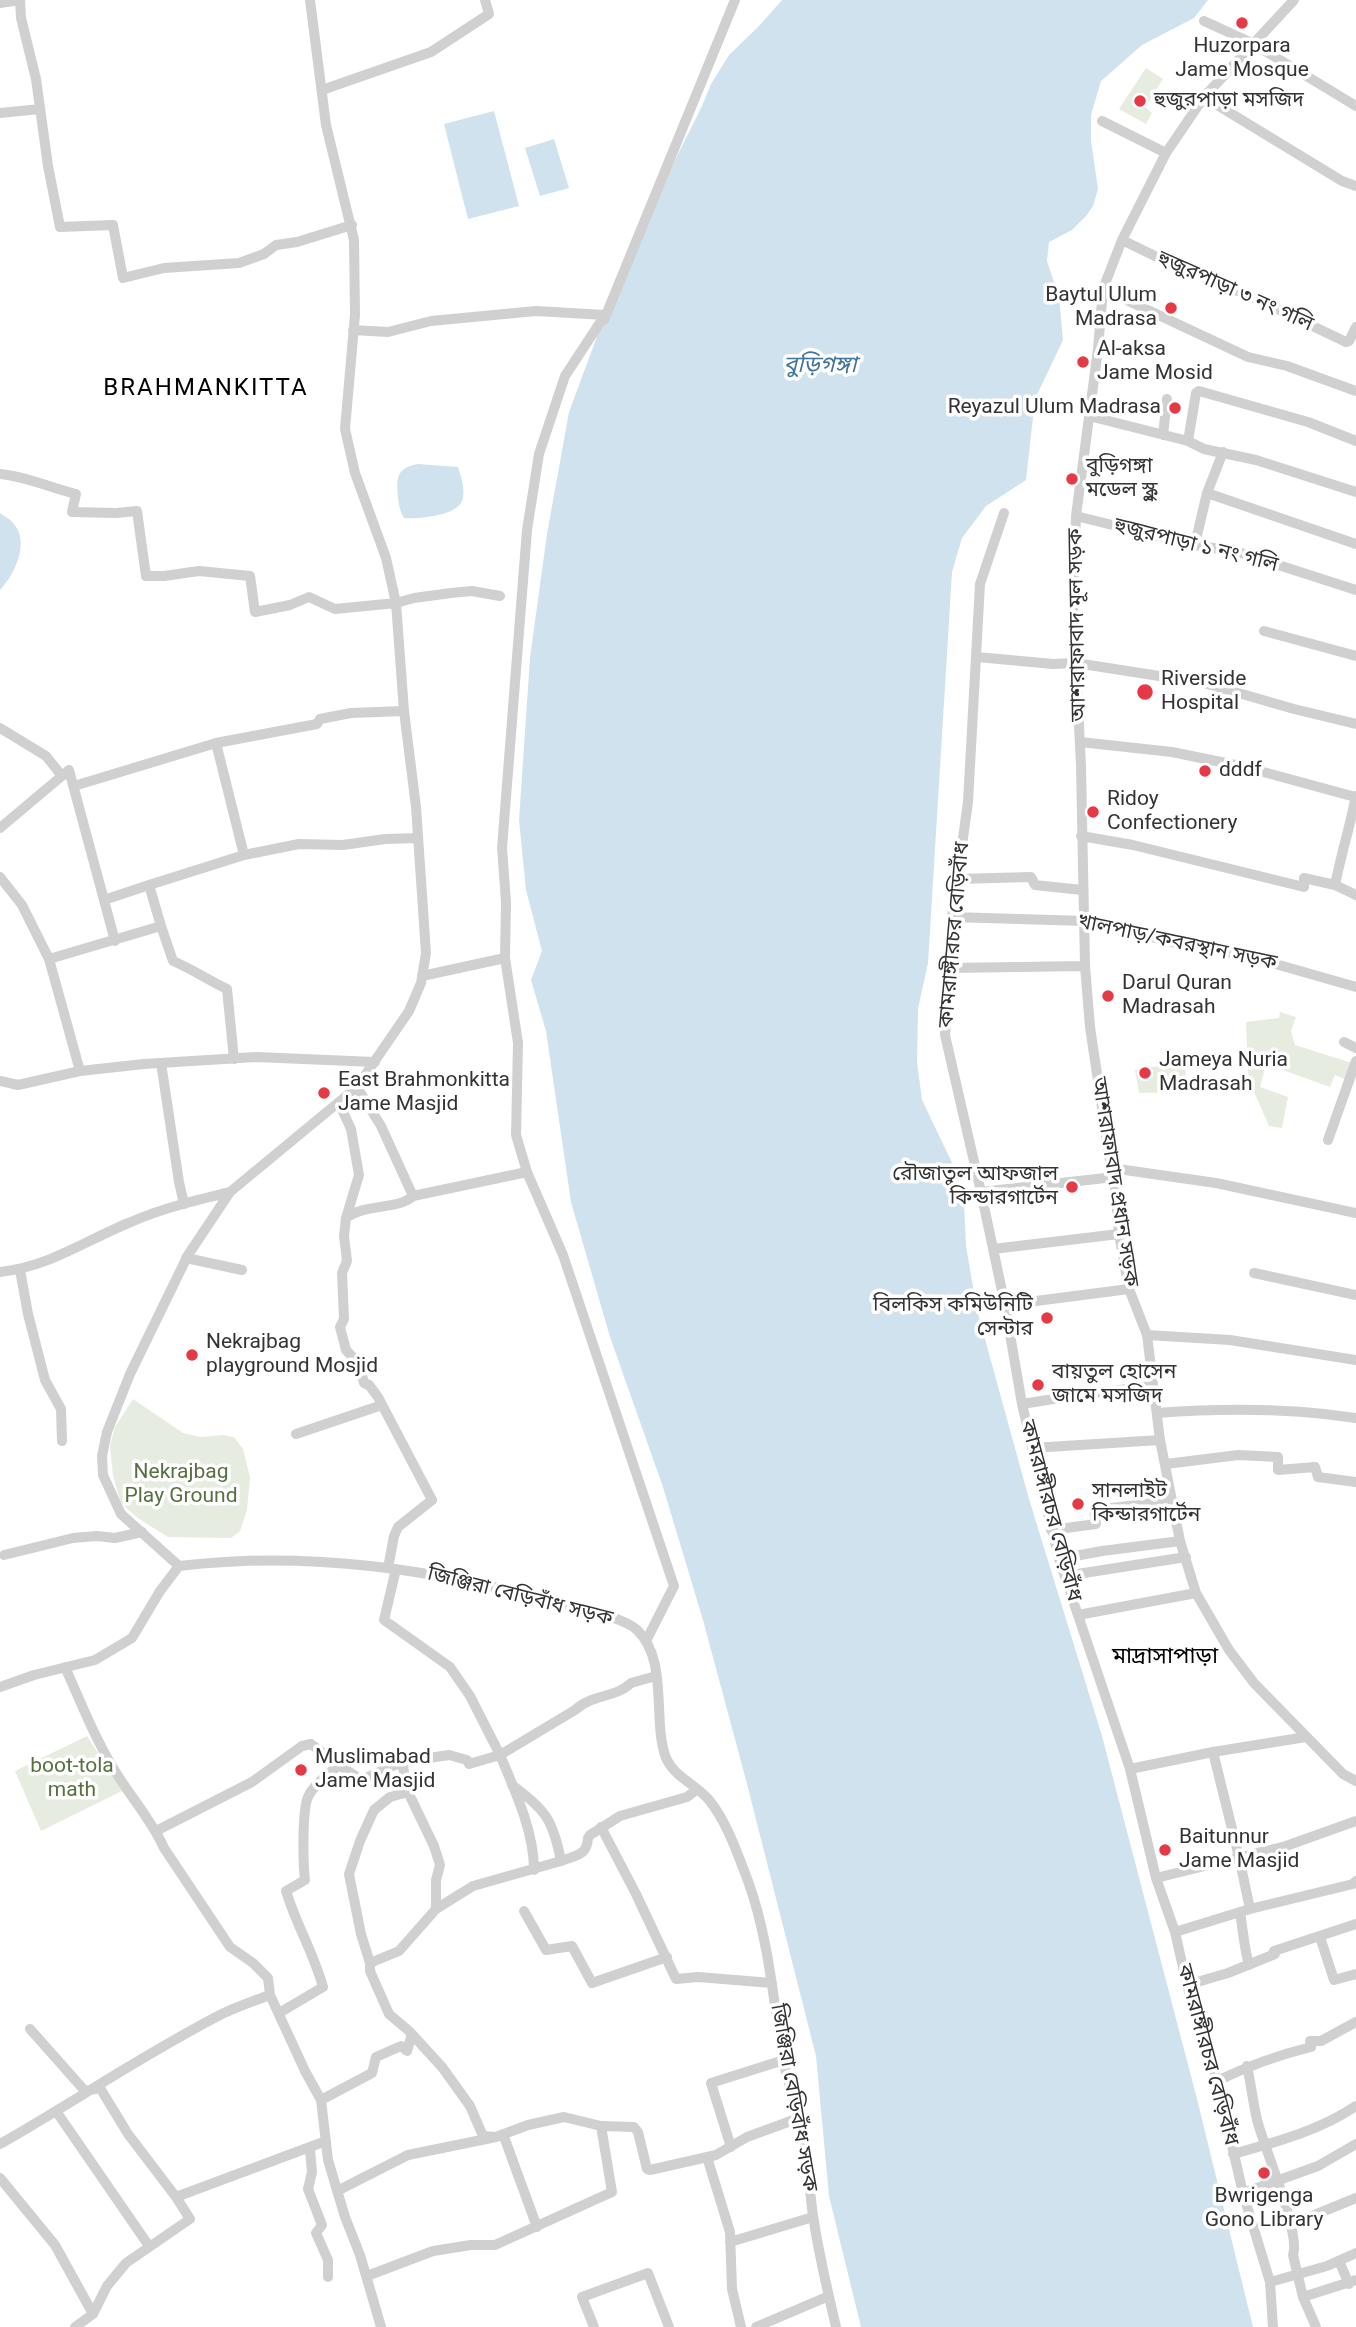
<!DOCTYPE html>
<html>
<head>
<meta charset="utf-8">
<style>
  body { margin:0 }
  canvas { display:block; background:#fff }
</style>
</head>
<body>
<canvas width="1356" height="2327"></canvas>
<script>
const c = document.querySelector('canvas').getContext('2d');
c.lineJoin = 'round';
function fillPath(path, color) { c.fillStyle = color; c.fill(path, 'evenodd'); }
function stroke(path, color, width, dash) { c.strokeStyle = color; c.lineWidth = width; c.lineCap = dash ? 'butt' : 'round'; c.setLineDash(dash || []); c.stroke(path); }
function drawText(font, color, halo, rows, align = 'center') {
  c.font = font + ' Roboto,"Noto Sans Bengali",sans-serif'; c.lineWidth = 7; c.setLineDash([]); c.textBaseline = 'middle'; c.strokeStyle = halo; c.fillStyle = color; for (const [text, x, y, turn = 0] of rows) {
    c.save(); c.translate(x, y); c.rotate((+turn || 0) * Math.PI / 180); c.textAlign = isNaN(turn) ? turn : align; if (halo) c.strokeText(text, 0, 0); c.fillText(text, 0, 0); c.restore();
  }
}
const green = new Path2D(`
  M1146 68 1163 79 1145 107 1152 113 1146 124 1119 109Z
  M1280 1012 1296 1017 1291 1031 1295 1045 1352 1063 1347 1080 1335 1075 1330 1087 1266 1064 1260 1087 1288 1097 1282 1128 1269 1126 1251 1085 1248 1072 1246 1022 1279 1018Z
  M1186 1061 1185 1092 1139 1093 1135 1070Z
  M133 1399 183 1433 200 1437 223 1435 234 1437 243 1449 250 1477 247 1510 240 1531 231 1538 168 1537 139 1519 121 1503 113 1476 110 1446 115 1427Z
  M87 1736 122 1791 41 1831 15 1771Z`);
const water = new Path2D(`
  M782 0H1208L1194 18 1142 45 1101 81 1091 115V140L1098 189 1093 206 1087 215 1072 230 1049 242 1047 261 1059 297 1063 340 1035 399 1026 480 986 506 962 538 952 572 928 963 918 1009 917 1062 922 1100 956 1171 964 1202 966 1246 977 1310 1029 1499 1102 1736 1197 2099 1253 2327H861L829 2196 816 2056 747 1784 703 1620 663 1487 610 1337 571 1202 546 1031 531 980 542 951 526 890 519 820 530 658 547 534 569 412 605 315 648 214 702 106 711 84 729 55 760 25Z
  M494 111 519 206 468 219 444 124Z
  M554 139 569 188 540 196 525 148Z
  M418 464 458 467C461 477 466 490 462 501 456 516 419 519 404 518 400 512 399 505 398 497 396 477 397 468 418 464Z
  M0 513C4 516 10 519 13 523 31 542 14 575 0 590Z`);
const minor = new Path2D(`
  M310 0 326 125 354 240 355 315 345 429 355 473 386 558 396 603 404 711 416 807 426 953 421 983 409 1011 357 1087 230 1192 188 1255 130 1374 107 1432 102 1456 103 1475 121 1514 179 1566C308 1550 438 1570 563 1604 580 1608 625 1618 637 1630 669 1660 652 1721 666 1758 675 1778 696 1784 709 1800 727 1822 738 1855 748 1881 768 1936 773 1996 782 2054 787 2084 799 2112 805 2142 809 2163 809 2186 812 2208 817 2248 827 2288 836 2327
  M1294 0 1204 97 1166 153 1122 240 1103 289 1098 349 1076 516 1073 603 1081 766 1085 966 1090 1027 1111 1168 1114 1177 1119 1234 1129 1289 1147 1335 1160 1440 1180 1541 1196 1593 1229 1650 1254 1683 1343 1774 1356 1781
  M0 3 20 0 21 18 36 79 48 166 60 227 113 225 123 278 164 268 239 263 264 254 276 245 297 242 352 225
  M1204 21 1252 43 1356 106
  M322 90 431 52 489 14 485 0
  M1204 97 1342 181 1356 186
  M0 113 40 109
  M1102 121 1166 153
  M1122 240 1159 258 1254 298 1346 342 1349 341 1356 327
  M1103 289 1248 357 1287 366 1356 391
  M604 320 735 0
  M353 330 388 332 431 321 536 311 605 315 565 376 539 454 527 530 502 848 506 902 505 958
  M1089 416 1188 441 1204 449 1256 460 1356 492
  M1163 435 1167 399
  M1188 441 1196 393 1199 391 1308 422 1356 441
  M0 474C26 476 50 488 76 494L72 512 116 513 137 511 146 576H164L199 571 250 576 255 612 290 605 309 597 335 609 396 603 414 598 451 593 472 591 500 596
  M1207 493 1356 544
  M1004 513 980 584 968 802 952 917 945 1035 981 1192 1005 1305 1022 1404 1059 1559 1130 1769 1156 1878 1175 1932 1187 1985 1217 2081 1243 2193 1270 2282 1273 2327
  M1076 516 1189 544 1238 552 1356 590
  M1195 544 1207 493 1223 452
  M1264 631 1356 656
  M977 657 1053 664 1076 663 1204 683 1294 709 1356 724
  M0 728 46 756 62 776
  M1080 742 1172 752 1245 767 1355 797
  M216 743 244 855 299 844 343 845 385 839 418 838
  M74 786 216 743 317 724 320 719 351 713 404 711
  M0 828 69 770 115 941
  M1081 836 1133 845 1304 887V878L1335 885 1356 895
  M0 877 22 905 49 959 80 1071 144 1064 256 1057 375 1062
  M957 879 1031 877 1035 885 1082 890
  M149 885 244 855
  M1335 885C1341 855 1350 826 1356 796
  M952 917 1085 921 1184 945 1244 955 1356 987
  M161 926 173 961C192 969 208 980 227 989L234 1059
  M49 959 161 926 149 885 104 900
  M949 968 1085 966
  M422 976 505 958 518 1043 516 1135 527 1172 563 1255 674 1586 646 1641
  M1344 1042 1356 1048
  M161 1063 179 1182 184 1204
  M0 1081 18 1085 80 1071
  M357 1087 381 1126 413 1196C399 1210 366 1203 346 1218L344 1236 347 1261 342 1273 344 1319 340 1327 346 1350 359 1364 364 1383 369 1385 378 1397 432 1500 398 1527 394 1536 388 1568
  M339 1103 351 1129 359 1175 346 1218
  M1328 1140 1356 1061
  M1111 1168 1216 1183 1356 1213
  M981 1192 1114 1177
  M413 1196 527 1172
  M993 1249 1119 1234
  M186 1258 242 1270
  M20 1270 28 1314 45 1380 61 1409 62 1441
  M0 1272C49 1267 86 1240 131 1222 163 1208 197 1200 230 1192
  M1254 1273 1356 1295
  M1005 1305 1129 1289
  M1147 1335 1230 1340 1356 1360
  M1022 1404 1085 1394 1153 1386
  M1157 1413C1223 1408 1291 1408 1356 1418
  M296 1434 382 1405
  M1032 1448 1160 1440
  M1166 1464 1238 1455 1278 1457V1470L1315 1467 1318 1477 1356 1482
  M1051 1530 1096 1524 1094 1510 1172 1501
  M4 1555 73 1538 97 1536 115 1538 142 1532
  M1059 1559 1102 1551 1180 1541
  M396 1569 384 1620 450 1667 470 1696 500 1755 575 1710C592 1694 616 1698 631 1683L656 1676
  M1065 1576 1186 1557
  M1078 1615 1196 1593
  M65 1667C82 1705 97 1744 120 1779 135 1802 153 1823 164 1848L230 1947 253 1963 268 1978 270 1995
  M0 1687 34 1675 95 1660 132 1638 160 1591 179 1566
  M1213 1752 1239 1857 1250 1909
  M402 1762 449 1755 467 1760 469 1764 500 1755C515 1791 534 1831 534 1870
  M339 1765 361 1780 402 1762 408 1792 434 1846 440 1865 436 1880V1909
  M1130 1769 1213 1752 1306 1737
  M512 1785C546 1810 553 1820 561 1861 576 1855 587 1856 588 1838L590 1835 620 1816 687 1797 696 1790
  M601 1827 636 1894 676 1979 698 1977 772 1983
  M156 1831 252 1782 302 1746 311 1744 339 1765C329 1774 313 1785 308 1797 302 1810 303 1864 305 1880L286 1891C296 1924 314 1954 323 1987L279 2013
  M1156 1878 1286 1846 1356 1821
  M524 1911 546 1950 572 1946 592 1983 667 1957
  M1240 1912C1243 1930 1244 1947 1249 1965
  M1175 1932 1250 1909 1353 1884 1356 1881
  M1320 1937 1334 1980 1356 1974
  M370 1963 361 1934 349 1874 360 1841 374 1810 390 1797 408 1792
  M1187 1985 1228 1973 1275 1954 1274 1951 1356 1924
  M30 2029 85 2091 100 2088 128 2134 176 2197 190 2219 126 2263 107 2286 93 2314
  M1247 2066C1251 2084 1253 2102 1257 2120 1264 2147 1301 2234 1293 2255L1303 2297 1316 2327
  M1217 2081C1248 2066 1278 2055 1311 2047L1310 2041H1321L1356 2022
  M321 2100 372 2073 376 2057 401 2046 407 2051 412 2034
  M56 2111 149 2246
  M503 2134 537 2227
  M496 2137 483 2136 470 2106 442 2067 409 2031 389 2014 370 1971V1963L399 1951 436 1909 473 1886 561 1861
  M0 2144C74 2102 144 2054 220 2015 236 2007 254 2001 270 1995L305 2071 321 2100 328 2160 345 2217 360 2255 381 2327
  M731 2147 711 2083 784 2060
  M310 2149 312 2172 308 2189 322 2225 316 2233 328 2260V2277
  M1233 2154C1276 2142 1319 2131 1356 2106
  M707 2157 730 2232 732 2289 741 2327
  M0 2178 55 2245 93 2314 75 2327
  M337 2191 408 2155 496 2137 528 2125 564 2117 601 2126
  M1243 2193 1318 2166 1356 2144
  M176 2197 326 2141
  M1290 2225 1356 2198
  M730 2242 813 2217
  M1339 2261 1349 2284
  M367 2276 433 2251 471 2245H495L612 2192 601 2126 634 2127 638 2132 647 2169 650 2170 716 2155 747 2137 799 2118
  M1270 2282 1327 2266 1356 2253
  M1303 2297 1356 2280
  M594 2327 582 2297 648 2273 669 2327
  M756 2327 829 2296`);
const markers = [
  [1242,23,7,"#e63946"],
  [1140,101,7,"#e63946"],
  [1171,308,7,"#e63946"],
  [1083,362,7,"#e63946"],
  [1175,408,7,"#e63946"],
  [1072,479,7,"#e63946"],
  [1145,692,9,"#e63946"],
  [1205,771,7,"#e63946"],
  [1093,812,7,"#e63946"],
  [1108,996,7,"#e63946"],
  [1145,1073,7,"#e63946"],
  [324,1093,7,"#e63946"],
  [1072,1187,7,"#e63946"],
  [1047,1318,7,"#e63946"],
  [192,1355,7,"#e63946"],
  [1038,1385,7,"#e63946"],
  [1078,1504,7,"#e63946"],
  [301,1770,7,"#e63946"],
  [1165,1850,7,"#e63946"],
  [1264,2173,7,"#e63946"]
];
const poiNames = [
  ["Huzorpara",1242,47,"center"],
  ["Jame Mosque",1242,71,"center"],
  ["হুজুরপাড়া মসজিদ",1154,101],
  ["Baytul Ulum",1157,296,"right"],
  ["Madrasa",1157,320,"right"],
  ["Al-aksa",1097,350],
  ["Jame Mosid",1097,374],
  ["Reyazul Ulum Madrasa",1161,408,"right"],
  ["বুড়িগঙ্গা",1086,467],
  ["মডেল স্কুল",1086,491],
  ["Riverside",1161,680],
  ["Hospital",1161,704],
  ["dddf",1219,771],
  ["Ridoy",1107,800],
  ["Confectionery",1107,824],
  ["Darul Quran",1122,984],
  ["Madrasah",1122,1008],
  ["Jameya Nuria",1159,1061],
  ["Madrasah",1159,1085],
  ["East Brahmonkitta",338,1081],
  ["Jame Masjid",338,1105],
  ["রৌজাতুল আফজাল",1058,1175,"right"],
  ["কিন্ডারগার্টেন",1058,1199,"right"],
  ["বিলকিস কমিউনিটি",1033,1306,"right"],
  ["সেন্টার",1033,1330,"right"],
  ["Nekrajbag",206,1343],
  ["playground Mosjid",206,1367],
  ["বায়তুল হোসেন",1052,1373],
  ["জামে মসজিদ",1052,1397],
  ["সানলাইট",1092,1492],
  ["কিন্ডারগার্টেন",1092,1516],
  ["Muslimabad",315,1758],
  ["Jame Masjid",315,1782],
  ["Baitunnur",1179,1838],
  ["Jame Masjid",1179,1862],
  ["Bwrigenga",1264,2197,"center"],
  ["Gono Library",1264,2221,"center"]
];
const streetNames = [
  ["হুজুরপাড়া ৩ নং গলি",1235,292,24],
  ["হুজুরপাড়া ১ নং গলি",1196,546,14],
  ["আশরাফাবাদ মূল সড়ক",1078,625,-91],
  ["কামরাঙ্গীরচর বেড়িবাঁধ",955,935,-85],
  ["খালপাড়/কবরস্থান সড়ক",1177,943,12],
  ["আশরাফাবাদ প্রধান সড়ক",1114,1182,81],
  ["কামরাঙ্গীরচর বেড়িবাঁধ",1050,1511,75],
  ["জিঞ্জিরা বেড়িবাঁধ সড়ক",520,1597,14],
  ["কামরাঙ্গীরচর বেড়িবাঁধ",1207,2055,75],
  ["জিঞ্জিরা বেড়িবাঁধ সড়ক",793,2098,80]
];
const parkNames = [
  ["Nekrajbag",181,1473],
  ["Play Ground",181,1497],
  ["boot-tola",72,1767],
  ["math",72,1791]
];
const waterNames = [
  ["বুড়িগঙ্গা",820,366]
];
const neighbourhoodNames = [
  ["মাদ্রাসাপাড়া",1165,1657]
];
const quarterNames = [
  ["BRAHMANKITTA",206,389]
];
fillPath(green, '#e6ecdf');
fillPath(water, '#cfe2ee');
stroke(minor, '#d0d0d0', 10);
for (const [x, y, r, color] of markers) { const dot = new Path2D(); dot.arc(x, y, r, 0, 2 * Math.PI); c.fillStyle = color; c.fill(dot); stroke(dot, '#fff', 2.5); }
drawText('21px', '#333', '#fff', poiNames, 'left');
drawText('21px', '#333', '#fff', streetNames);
drawText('21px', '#56703f', '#fff', parkNames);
drawText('italic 23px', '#3f7597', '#fff', waterNames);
drawText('23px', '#000', '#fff', neighbourhoodNames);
c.letterSpacing = '2px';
drawText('24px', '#000', '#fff', quarterNames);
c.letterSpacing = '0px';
</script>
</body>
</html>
